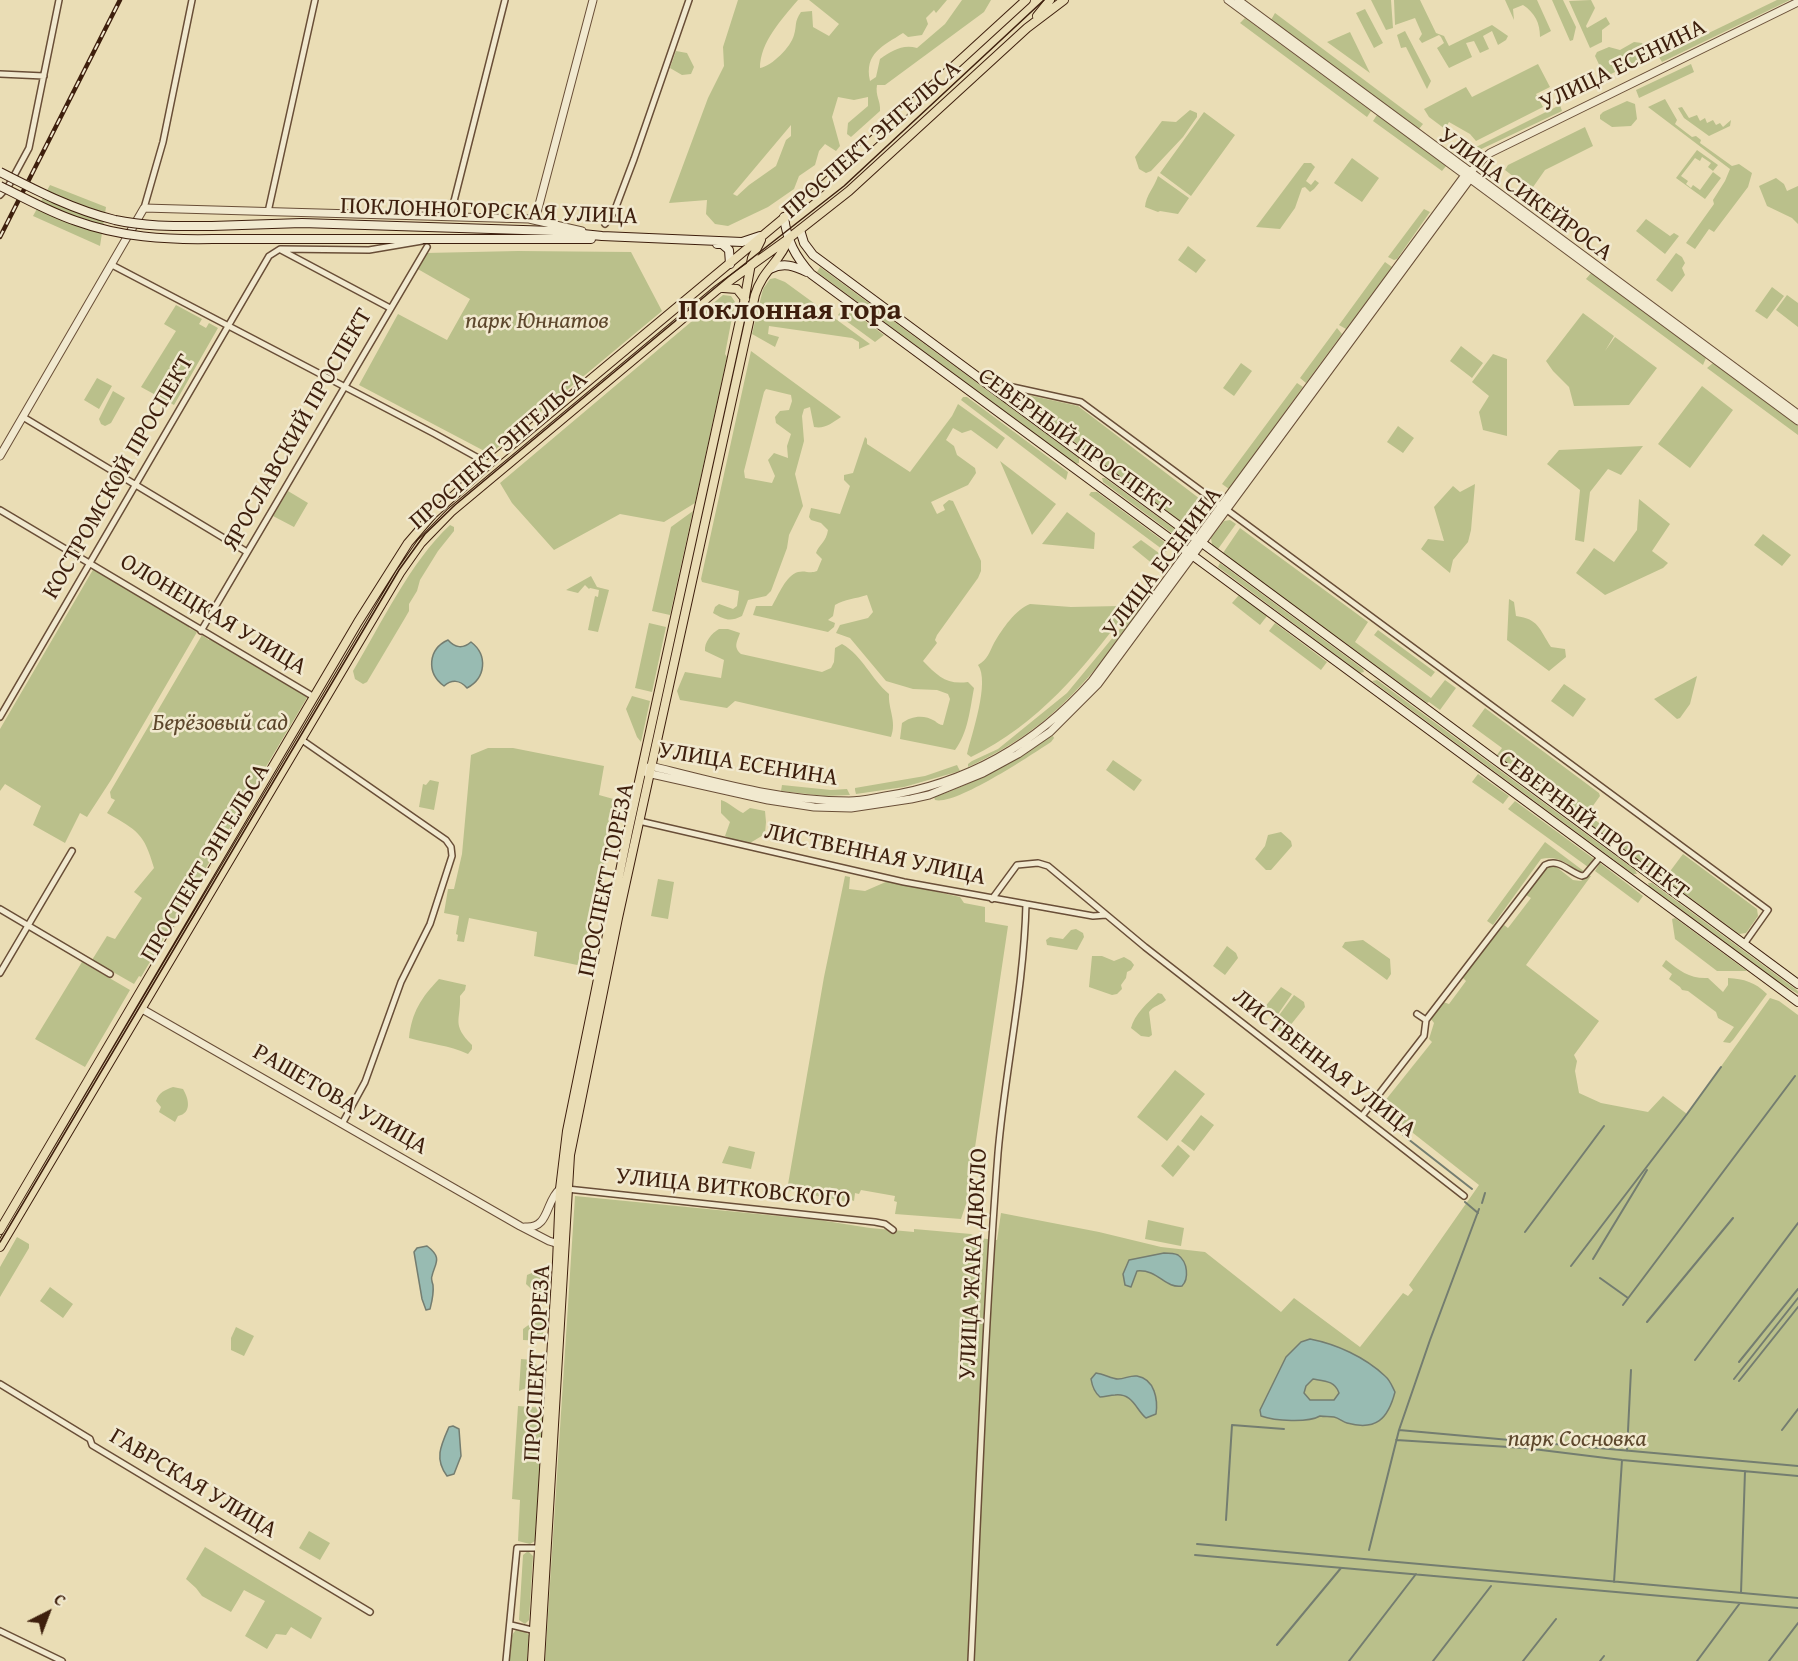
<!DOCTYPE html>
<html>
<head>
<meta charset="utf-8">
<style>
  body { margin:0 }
  #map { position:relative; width:1798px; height:1661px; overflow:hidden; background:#eaddb5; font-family:"Gentium Book Plus",serif }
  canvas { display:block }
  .north { position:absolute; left:18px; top:1583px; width:60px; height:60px; -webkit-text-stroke:4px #f1e9cf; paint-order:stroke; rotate:42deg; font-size:16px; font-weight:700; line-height:24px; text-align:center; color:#3e1f0d }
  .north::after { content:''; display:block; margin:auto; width:21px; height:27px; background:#3e1f0d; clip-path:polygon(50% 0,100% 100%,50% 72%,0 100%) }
</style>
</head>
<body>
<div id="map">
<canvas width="1798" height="1661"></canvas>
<div class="north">С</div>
</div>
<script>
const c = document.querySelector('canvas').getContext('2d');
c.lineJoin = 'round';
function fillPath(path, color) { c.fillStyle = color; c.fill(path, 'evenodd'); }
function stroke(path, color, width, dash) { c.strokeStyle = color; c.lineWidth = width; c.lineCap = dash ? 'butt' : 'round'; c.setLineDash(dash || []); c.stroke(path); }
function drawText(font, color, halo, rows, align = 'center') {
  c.font = font + ' "Gentium Book Plus",serif'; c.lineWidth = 5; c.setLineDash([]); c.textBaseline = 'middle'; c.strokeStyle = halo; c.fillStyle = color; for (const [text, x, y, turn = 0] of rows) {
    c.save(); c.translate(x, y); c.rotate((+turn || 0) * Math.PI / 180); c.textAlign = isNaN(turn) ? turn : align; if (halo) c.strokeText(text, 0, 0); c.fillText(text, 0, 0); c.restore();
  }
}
const green = new Path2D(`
  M738 0H798C782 19 760 42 760 68 772 66 791 47 794 35 797 25 794 22 801 12L812 11 813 27 829 36 839 24 809 0H947L936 13 934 10 926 18 928 24 922 35 908 37 903 33C883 46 864 53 870 81L876 77 880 59C892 51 902 44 917 48L945 24 962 0H991L984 12 885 85H877C875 96 881 101 880 111L851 137 847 134 848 123 868 106V97L854 100 838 97 832 117 840 146 836 151 825 144 819 151 815 165 799 176 794 189 768 207 728 226 715 224 706 214 707 200 669 203 708 98 724 66 723 47ZM791 125V136L786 140 776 166 749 185 737 196 733 194Z
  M1371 0H1391L1393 28 1386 30Z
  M1394 0H1420L1436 33 1444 36 1449 46 1492 25 1508 36 1506 40 1498 45 1492 31 1483 36 1489 49 1480 53 1474 41 1466 43 1472 57 1449 68 1437 48 1444 43 1441 37 1439 35 1422 43 1419 39 1422 34 1415 18 1395 25Z
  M1505 0H1537L1551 31 1540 37C1540 23 1535 13 1523 5L1513 9 1514 20Z
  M1552 0H1563L1576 27 1573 40 1570 41Z
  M1591 0 1595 8 1586 26 1587 28 1606 17 1610 24 1602 30V42L1590 48 1569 1Z
  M1777 0H1790L1662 62 1659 57Z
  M1365 9 1383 43 1374 48 1356 13Z
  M1275 13 1423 124 1419 129 1271 20Z
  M1245 18 1371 111 1367 117 1240 23Z
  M1405 31 1431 81 1427 89 1406 47 1401 48 1397 35Z
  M1350 32 1370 73 1327 42Z
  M1634 42 1642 43 1649 55 1611 74 1604 75 1595 56 1597 52 1609 47 1620 50Z
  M676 51 687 53 694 67 691 74 682 75 670 68Z
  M1538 64 1550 87 1536 94 1543 107 1476 141 1470 134 1449 122 1445 129 1429 117 1424 109 1466 87 1472 97Z
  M1691 64 1694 72 1639 98 1636 90Z
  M1665 99 1677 120 1675 124 1692 137 1696 136 1701 140 1700 143 1732 166 1739 164 1752 173 1748 187 1714 232 1709 229 1695 249 1686 243 1714 204 1713 200 1725 181 1730 169 1648 107Z
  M1627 101 1635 104 1637 119 1631 126 1612 127 1600 119V115L1603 112Z
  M1560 105 1562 111 1475 152 1474 148Z
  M1682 107 1689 118 1697 115 1700 121 1705 118 1707 123 1713 120 1716 125 1720 123 1723 127 1731 120 1730 126 1709 136 1684 118 1678 108Z
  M1190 110 1197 113V117L1183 137 1151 171 1146 173 1139 169 1135 157 1162 121 1176 122Z
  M1204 112 1235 135 1191 196 1160 173Z
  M1377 115 1446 166 1442 171 1373 121Z
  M1585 127 1593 146 1545 170 1531 190 1505 170 1508 165Z
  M1697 150 1718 165 1713 171 1708 167 1711 163 1702 157 1700 161 1695 158 1681 176 1688 181 1686 184 1691 188 1693 185 1700 190 1713 172 1721 178 1705 199 1676 178Z
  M1352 158 1379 178 1362 202 1334 183Z
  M1304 163H1311L1315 167 1306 181 1311 185 1315 180 1319 183 1314 189 1310 192 1305 187 1302 188 1295 208 1280 229 1256 227Z
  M1158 176 1189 198 1178 214 1160 211 1158 212 1145 207C1146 195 1154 188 1158 176Z
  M1776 178 1784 184 1787 191 1798 186V224L1792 218 1767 206 1759 186Z
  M50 185 106 207 100 246 33 216Z
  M1424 209 1430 212 1397 259 1394 260 1388 257Z
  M1646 219 1670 236 1674 233 1679 236 1665 254 1636 231Z
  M1188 246 1206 260 1196 273 1178 260Z
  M518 251 631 252 662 311 490 454 359 385 398 314 447 340 470 299 416 268 425 253Z
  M1676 253 1682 257 1685 263 1682 268 1685 275 1672 292 1656 280Z
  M1385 262 1392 267 1346 329 1339 325Z
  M820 267 1079 458V463L1076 464 817 272Z
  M1591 273 1706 358 1703 365 1586 279Z
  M775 278 785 282 870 344 859 349V342L852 338 769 326 768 334 779 337 775 347 752 334 763 289 770 279Z
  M1772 287 1784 296 1767 319 1755 311Z
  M723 295 731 296 735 302 725 354 727 357 695 503 664 522 620 514 554 550 512 503 500 483Z
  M1787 295 1798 303V327L1776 310Z
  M176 305 202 319 199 324 206 328 209 323 218 328 174 405 141 387 176 331 164 324Z
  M845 306 884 335 875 342 838 315Z
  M1583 313 1614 336 1605 351 1615 337 1657 368 1629 405 1574 406 1569 387 1553 371 1546 361Z
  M1337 328 1342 334 1306 383 1300 378Z
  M1461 346 1483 363 1472 378 1450 361Z
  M751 351 841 417C832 423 825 429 814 427L810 407 804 409 802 416 804 441 795 474 803 506 789 535 787 548 771 591 766 596 748 600 742 616C730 622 725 620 713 613L715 607 719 604 733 609 737 606 739 591 702 582 701 579ZM766 389 791 395 792 401 789 410 780 411 775 417 776 423 791 434 787 446 788 458 774 453 768 460 775 476 772 483 745 478 744 471 764 392Z
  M1493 354 1507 359V436L1483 430 1479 412 1489 396 1472 382Z
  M1241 363 1252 371 1234 396 1223 388Z
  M1713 363 1798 426V435L1707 368Z
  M97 378 112 386 99 409 84 400Z
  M1297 383 1303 387 1229 489 1222 484Z
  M1702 386 1733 410 1690 468 1658 444Z
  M113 391 125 398 111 423 105 426 101 424 99 419Z
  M1010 391 1078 406 1204 502 1186 525 1009 393Z
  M963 397H967L1068 472 1066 480 961 400Z
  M958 404 1005 438 997 449 971 430 962 433 953 428 946 440 954 446 957 455 975 468 976 473 968 485 931 502 937 514 945 510 943 505 949 500 953 501 981 561V571L978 578 937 635 935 640 937 643 923 661C938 676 946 685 968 682L974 688C970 709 968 733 955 750L900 739 902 723C911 716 924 714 935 721 937 723 940 725 943 725L950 699 948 694 937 690 913 689 886 681 850 638 836 633 840 625 868 618 873 612 867 595C855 599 845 599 835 605L833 616 828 620 835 623 834 627 828 632 753 615 756 606H772C778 596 786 575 798 572 805 570 810 574 817 571L822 559 816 553C819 544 826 543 828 530L821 523 811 520 809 517 811 508 840 514 850 486 844 480V475L853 473 865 437 867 439V444L910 472 952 416Z
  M1398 426 1414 438 1403 453 1387 442Z
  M1643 446 1621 475 1608 469 1590 492 1584 542 1575 540 1580 490 1547 464 1559 450Z
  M1000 461 1056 504 1032 535Z
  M1102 478H1105L1180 533 1177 537 1103 482Z
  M1475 484 1471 530 1468 542 1453 560 1450 573 1421 549 1428 539 1444 541 1434 507 1453 486 1460 492Z
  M288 491 308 503 294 527 273 516Z
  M1091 492H1097L1170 546 1166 552 1089 495Z
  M1639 499 1670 524 1652 551 1668 563 1663 568 1605 595 1576 573 1594 548 1614 562 1637 530Z
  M693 511 670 615 652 611 671 527Z
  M1067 512 1095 533 1094 549 1042 544Z
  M1230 520 1236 524 1218 549 1212 545 1211 538 1224 521Z
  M450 525 454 527V531L438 551 420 580 417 591 409 604V611L405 618 367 682 363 684 355 679 353 671C381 624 411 561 450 525Z
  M1240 528 1368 622 1355 642 1431 698 1445 680 1456 688 1440 710 1429 702 1427 703 1223 553Z
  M1763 534 1791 555 1782 566 1754 545Z
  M1141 540 1163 556 1164 558 1158 565H1154L1132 547Z
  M1220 563 1363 669 1364 672 1360 673 1218 567Z
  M94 568 190 625 189 628 197 632 111 780 87 817 80 813 65 843 33 825 41 806 5 784 0 791V729Z
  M591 576 597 587 609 590 598 632 588 630 595 596 598 597 599 590 590 588 589 589 585 585 578 593 566 590Z
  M1147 592 1152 595C1096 671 1057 727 968 767V764L972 761 998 749 1067 693 1119 630Z
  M1239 595 1267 616 1260 625 1232 603Z
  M1509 599 1514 602 1516 616C1539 619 1539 629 1551 647L1565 649 1566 657 1549 671 1507 640Z
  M1030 604 1071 607 1120 606 1127 611C1082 670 1040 723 971 757L967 754C972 733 990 682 978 665 988 659 989 653 994 643 1003 628 1015 610 1030 604Z
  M649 623 666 627 652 692 635 688Z
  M1275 623 1327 662 1321 670 1269 631Z
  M719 629H728L740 633C737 642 733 647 741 654L822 672 831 668 834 662 835 648 842 644C863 656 871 679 889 694 888 709 897 721 891 737L735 701 727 708 680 700 677 691 685 672 721 678 724 660 705 651C704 642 712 633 719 629Z
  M1378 630 1435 672 1431 677 1374 635Z
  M202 635 209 640 211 637 308 696 141 977 139 976 134 984 92 960 107 936 115 939 142 898 134 892 154 868C144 833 138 831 107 813L115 800 111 798 110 792Z
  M1697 676 1690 704 1680 718 1677 719 1654 699Z
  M1377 680 1635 870 1637 874H1633L1372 681Z
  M1564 684 1586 699 1573 717 1551 701Z
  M632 696 650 701 641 742 637 737 626 709Z
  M1485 708 1599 793 1600 796 1587 814 1668 874 1683 854 1757 909 1758 916 1746 933 1739 934 1497 755 1502 748 1472 726Z
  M1053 736 1054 738 1051 742C1031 755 955 806 935 800L934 797C976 783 1013 762 1048 737Z
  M488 748H513L604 766 599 795 617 800 582 966 534 956 537 932 469 918 464 942 457 941 458 935 456 934 459 916 444 913 448 889H454L462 854 471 755Z
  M1113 760 1142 780 1134 791 1106 770Z
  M957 765 960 771 904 787 856 794 855 790V788L925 776Z
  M1478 774 1509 796 1503 804 1472 782Z
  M430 780 439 782 434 810 419 807 423 784 426 785Z
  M782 785 831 790 847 789 850 795 825 796 781 791Z
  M721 800C730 803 735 809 743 813L750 808 765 811 766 822 765 834 750 843 736 842 725 836 730 822 721 813Z
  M1515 801 1594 859 1588 867 1508 809Z
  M1281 832 1291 841 1292 846 1271 870H1266L1255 859 1265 846 1268 835Z
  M1545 842 1585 872 1581 873C1568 864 1558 855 1541 859L1493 925 1487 921Z
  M1600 863 1643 896 1638 903 1595 871Z
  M1550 865H1554L1573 880 1581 881 1588 875 1591 876 1526 965 1599 1021 1574 1055 1577 1061 1575 1071 1579 1093 1601 1103 1648 1112 1663 1096 1687 1114 1770 998 1779 1001 1798 1015V1661H545L575 1196 819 1220 870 1228 914 1232V1229L971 1234 978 1238 997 1240 1001 1213 1099 1232 1161 1247 1205 1252 1281 1312 1294 1298 1360 1347 1403 1293 1408 1296 1413 1290 1409 1285 1479 1185 1380 1107 1432 1042 1429 1039 1434 1023 1431 1019 1443 1002 1449 1004 1466 981 1462 977 1504 925 1508 928 1531 898 1526 895 1545 868Z
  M845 876 850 877 849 889 865 891 888 881 960 897 964 903 985 907V922L1008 926 967 1201 961 1219 895 1214 897 1202 894 1201 895 1196 861 1190 859 1194 855 1193 854 1201 849 1199 848 1202 787 1190 824 977Z
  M658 879 674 882 668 919 651 916Z
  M1648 883H1652L1798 991V994L1780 983 1649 886Z
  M1675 918 1747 971H1717L1675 939 1672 919Z
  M1076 929 1083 933 1084 937 1077 950 1047 945 1046 940 1050 937 1063 939 1071 930Z
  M1363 940 1390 959 1391 974 1387 980 1342 947 1345 942Z
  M1227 946 1236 953 1238 958 1225 975 1213 966Z
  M1092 956H1102L1114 961 1124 957 1131 961 1134 965 1131 970 1127 972 1126 978 1121 985 1122 989 1117 994 1112 995 1089 987Z
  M1666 960C1680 971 1690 979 1708 978L1723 992 1728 985V978C1744 979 1755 982 1767 994L1733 1040 1730 1043 1723 1042 1734 1027 1718 1018 1716 1012 1688 991 1682 990 1680 987 1669 979 1672 974 1662 966Z
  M82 962 130 990 85 1067 35 1039Z
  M439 979 466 985 465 990 460 996C461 1021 451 1024 472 1045V1049L468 1054C449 1045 429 1044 409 1038 412 1012 421 998 439 979Z
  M1281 987 1292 994 1276 1017 1264 1008Z
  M1158 993 1162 994 1166 1000C1160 1006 1154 1005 1149 1012L1152 1035 1149 1037 1141 1036 1131 1028C1134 1015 1148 1002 1158 993Z
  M1294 995 1304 1002 1305 1007 1285 1032 1281 1033 1277 1029 1282 1022 1277 1018Z
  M1175 1070 1205 1094 1167 1141 1137 1117Z
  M173 1087 183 1089C189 1099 192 1113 178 1116L175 1122 159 1112 161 1107 156 1101C159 1092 165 1090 173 1087Z
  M1201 1115 1214 1125 1194 1151 1181 1141Z
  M1178 1145 1190 1156 1173 1177 1161 1166Z
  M729 1146 755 1152 751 1169 722 1163Z
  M1148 1220 1184 1228 1181 1246 1145 1239Z
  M17 1237 29 1244V1248L0 1297V1267Z
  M546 1267 545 1302 526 1284 527 1275Z
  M50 1287 73 1304 63 1318 40 1301Z
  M542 1315 544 1316 543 1341 523 1340V1329Z
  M236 1327 254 1336 244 1356 231 1350V1338Z
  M521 1359 533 1360 539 1369 538 1383 519 1391Z
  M518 1406 544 1408 535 1536V1541L530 1544 518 1541 520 1500 512 1499Z
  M309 1531 330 1543 320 1560 299 1548Z
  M205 1547 322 1618 311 1639 291 1627 286 1635 276 1634 267 1649 245 1636 265 1601 244 1590 231 1612 202 1596 196 1588 186 1579Z
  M528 1551 533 1556 529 1620 525 1624 519 1620 523 1555Z
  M516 1630 524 1631 529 1635 527 1661H510C510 1651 508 1637 516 1630Z`);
const water = new Path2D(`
  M448 640C455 648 463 649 471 642 488 655 486 678 467 688 460 680 452 679 444 686 426 673 428 649 448 640Z
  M427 1246C443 1258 435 1263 432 1276 431 1278 432 1282 433 1285 434 1294 432 1301 430 1309L426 1310 422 1299 414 1252 417 1248Z
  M1164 1253C1169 1253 1174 1253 1178 1255 1188 1262 1189 1279 1182 1286 1165 1289 1158 1269 1137 1271L1131 1287 1125 1285 1123 1274 1129 1260Z
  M1310 1339C1336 1344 1365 1357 1385 1376 1390 1380 1392 1386 1395 1392 1388 1419 1376 1431 1347 1423 1343 1422 1339 1418 1334 1417 1329 1416 1325 1417 1320 1416 1308 1423 1275 1421 1261 1416L1260 1410 1286 1357 1301 1342ZM1313 1379C1325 1381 1335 1381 1339 1393L1334 1400H1310L1304 1393 1306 1386Z
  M1096 1373C1104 1374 1112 1379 1118 1379 1125 1379 1130 1375 1137 1376 1155 1379 1158 1400 1156 1414L1146 1418C1136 1410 1133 1393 1115 1395 1110 1395 1105 1397 1100 1397 1095 1393 1092 1385 1091 1379Z
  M453 1426 459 1429 461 1456 454 1474 447 1476C434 1459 441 1445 449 1427Z`);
const stream = new Path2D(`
  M1403 1135 1472 1189
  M1465 1202 1478 1213
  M1482 1203 1485 1193
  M1525 1232 1604 1126
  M1593 1259 1647 1170
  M1571 1266 1687 1114 1721 1067
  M1600 1278 1628 1298
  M1623 1305 1795 1076
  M1647 1322 1733 1218
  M1695 1360 1798 1223
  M1739 1362 1798 1289
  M1734 1379 1798 1298
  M1739 1381 1798 1307
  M1399 1430 1798 1466
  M1782 1430 1798 1409
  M1396 1440 1525 1448 1622 1460 1798 1476
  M1627 1451 1631 1370
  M1226 1520 1232 1425 1284 1429
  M1197 1544 1798 1598
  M1369 1550 1399 1430 1430 1340 1479 1209
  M1195 1555 1798 1608
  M1614 1582 1622 1460
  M1741 1593 1745 1471
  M1277 1645 1341 1568
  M1349 1661 1416 1574
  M1433 1661 1491 1586
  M1523 1661 1556 1619
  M1600 1661 1604 1656
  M1697 1661 1740 1603
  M1769 1661 1798 1623`);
const minor = new Path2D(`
  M0 74 44 76
  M0 195 9 185 29 148 59 0
  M144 208 163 142 192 0
  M268 212 315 0
  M450 217 505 0
  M605 224 614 212 634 159 689 0
  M281 250 390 308
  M112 265 435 434 489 464
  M985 381 1081 402 1768 910 1744 944
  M23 417 247 552
  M0 510 314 697
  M201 631 427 247
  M0 717 269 256 280 249 369 250 422 241
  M302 740 446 840 451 847 452 856 430 924 401 982 365 1082 342 1124
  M639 821 904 882 1026 904C1024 988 1005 1070 998 1153 985 1322 979 1492 971 1661
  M992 899 1017 865 1038 863 1048 866 1145 947 1464 1196
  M1026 904 1093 916 1106 915
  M0 909 110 974
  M0 973 72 851
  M1426 1020 1545 865C1560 858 1568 872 1582 876L1585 875 1601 856
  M1362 1116 1424 1036 1426 1020 1417 1014
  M567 1189 875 1222 885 1224 893 1230
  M0 1384 90 1439 92 1445 370 1612
  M511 1625 536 1631
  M0 1631 62 1661
  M506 1661 517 1548H539`);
const tertiary = new Path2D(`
  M1228 0 1798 421
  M1238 0 1798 414
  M535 220 593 0
  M0 456 144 208 529 219 582 231
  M647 768 651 766C715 782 782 801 849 801 861 801 873 798 885 796 969 783 1036 744 1092 681L1465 175C1475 170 1481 160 1490 153L1798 2
  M647 773 768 800 814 807 851 808 911 799 929 795 983 773 1018 754 1050 732 1098 684 1470 179 1471 172
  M142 1009 520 1226 549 1241 562 1245
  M525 1227C550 1229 545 1201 560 1189H564`);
const secondary = new Path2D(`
  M784 217C787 241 795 256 811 274L1798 1002
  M212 226 302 223 554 231 602 236 742 242 760 236
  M800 230 804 243 813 255 1798 984
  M213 239H591
  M717 244H722L729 250 730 264
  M770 269C784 262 794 266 807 272`);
const primary = new Path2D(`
  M1037 16 1050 0
  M723 288 737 289 745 299
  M0 1230 358 622 408 543 433 514 489 464 827 182 1026 0
  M0 1247 400 573 421 543 451 512 717 290 788 239 849 191 1027 28 1064 0
  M532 1661 557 1262 560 1189 567 1131 628 832 744 302 752 258 761 240
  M540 1661 570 1155 618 918 755 295C762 271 780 262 788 240`);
const tram = new Path2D(`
  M0 1242 399 570 425 534 455 505 728 277 844 186 1044 0`);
const rail = new Path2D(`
  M0 237 120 0`);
const secondaryBridge = new Path2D(`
  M0 172C37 191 74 210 115 220 147 227 180 226 212 226
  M0 186C25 198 49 212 76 221 120 237 166 240 213 239`);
const streetNames = [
  ["УЛИЦА ЕСЕНИНА",1623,66,-26],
  ["ПРОСПЕКТ ЭНГЕЛЬСА",872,140,-41],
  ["УЛИЦА СИКЕЙРОСА",1525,195,36],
  ["ПОКЛОННОГОРСКАЯ УЛИЦА",489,212,2],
  ["ЯРОСЛАВСКИЙ ПРОСПЕКТ",298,430,-60],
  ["СЕВЕРНЫЙ ПРОСПЕКТ",1074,442,36],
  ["ПРОСПЕКТ ЭНГЕЛЬСА",499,451,-41],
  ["КОСТРОМСКОЙ ПРОСПЕКТ",119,477,-60],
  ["УЛИЦА ЕСЕНИНА",1163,563,-53],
  ["ОЛОНЕЦКАЯ УЛИЦА",213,615,31],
  ["УЛИЦА ЕСЕНИНА",748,765,9],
  ["СЕВЕРНЫЙ ПРОСПЕКТ",1593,826,37],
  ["ЛИСТВЕННАЯ УЛИЦА",875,855,12],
  ["ПРОСПЕКТ ЭНГЕЛЬСА",206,863,-59],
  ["ПРОСПЕКТ ТОРЕЗА",607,880,-78],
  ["ЛИСТВЕННАЯ УЛИЦА",1324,1064,38],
  ["РАШЕТОВА УЛИЦА",340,1100,30],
  ["УЛИЦА ВИТКОВСКОГО",733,1189,6],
  ["УЛИЦА ЖАКА ДЮКЛО",974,1264,-87],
  ["ПРОСПЕКТ ТОРЕЗА",538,1363,-87],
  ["ГАВРСКАЯ УЛИЦА",193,1484,31]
];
const parkNames = [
  ["парк Юннатов",537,322],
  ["Берёзовый сад",220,724],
  ["парк Сосновка",1577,1440]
];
const districtNames = [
  ["Поклонная гора",790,311]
];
fillPath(green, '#bac08b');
fillPath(water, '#98bbb2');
stroke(water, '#747d70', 1.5);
stroke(stream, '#747d70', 2);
stroke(minor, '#694e37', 8);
stroke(tertiary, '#694e37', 9);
stroke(secondary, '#3e1f0d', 10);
stroke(primary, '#3e1f0d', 10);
stroke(minor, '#f1e9cf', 5);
stroke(tertiary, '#f1e9cf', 7);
stroke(secondary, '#f1e9cf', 8);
stroke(primary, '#eaddb5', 8);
stroke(tram, '#3e1f0d', 1.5);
stroke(rail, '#3e1f0d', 4.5);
stroke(rail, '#f1e9cf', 2, [7]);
stroke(secondaryBridge, '#3e1f0d', 10, []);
stroke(secondaryBridge, '#f1e9cf', 8);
drawText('24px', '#3e1f0d', '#f1e9cf', streetNames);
drawText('italic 24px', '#5d472c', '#f1e9cf', parkNames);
drawText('bold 30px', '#3e1f0d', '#f1e9cf', districtNames);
</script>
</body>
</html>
